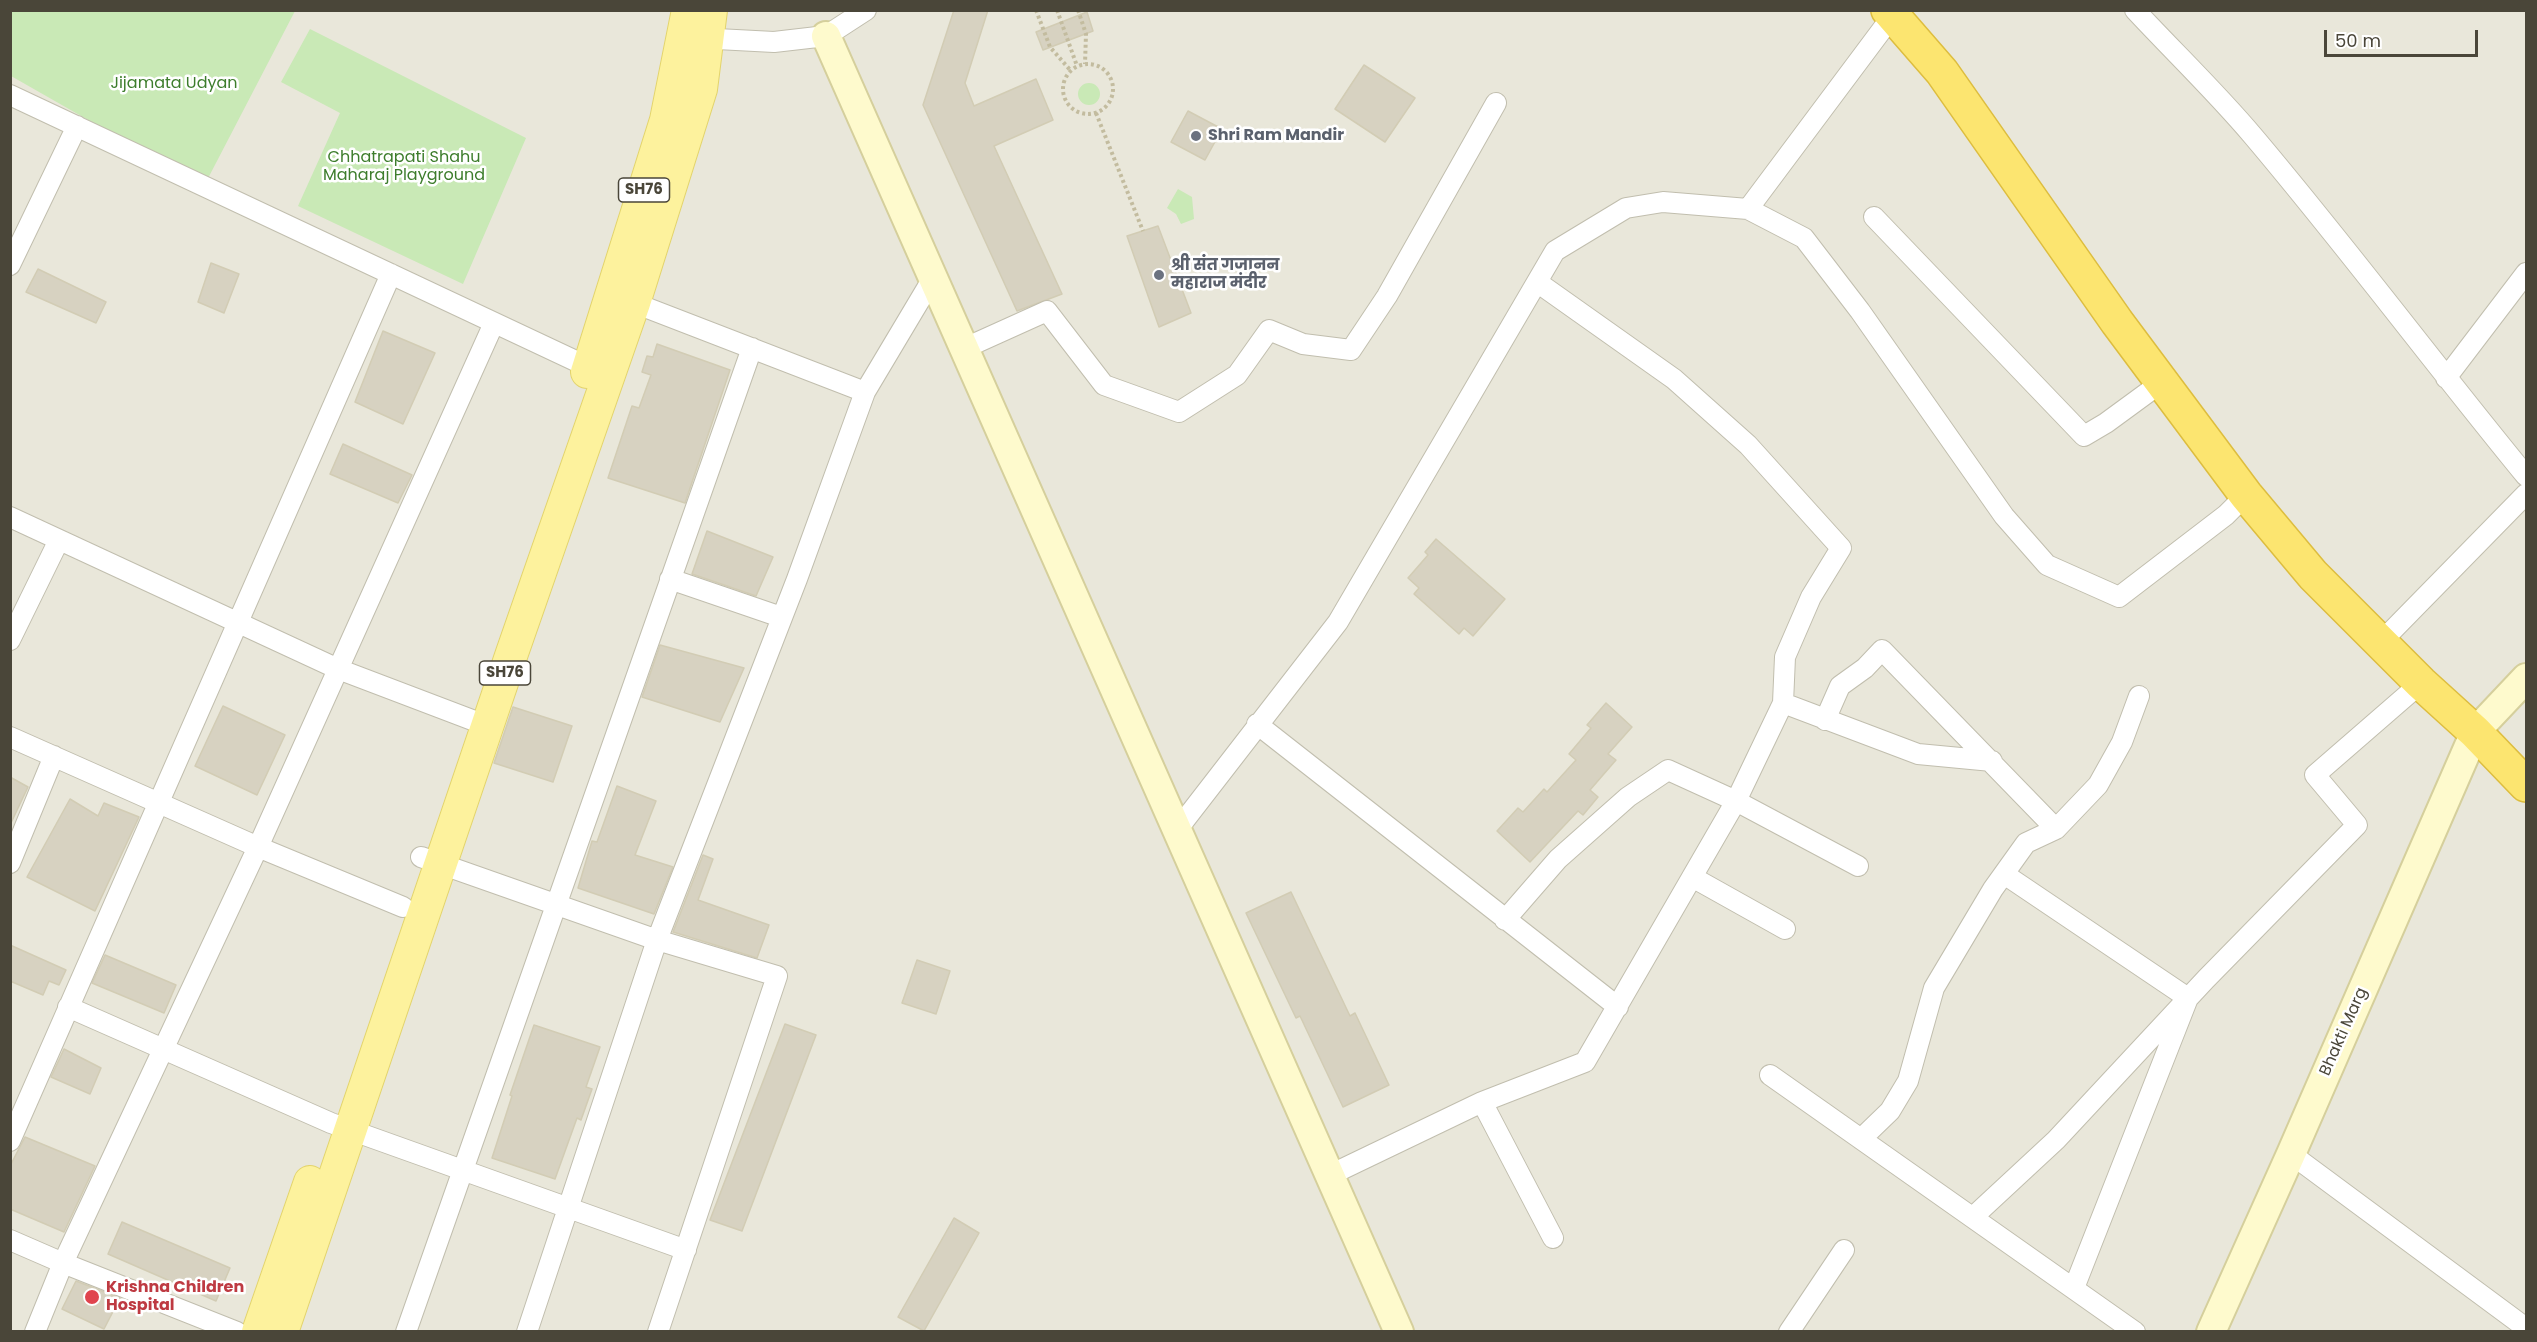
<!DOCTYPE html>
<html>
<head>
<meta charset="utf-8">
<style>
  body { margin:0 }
  #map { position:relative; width:2537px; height:1342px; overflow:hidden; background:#f6f4ec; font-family:Poppins,sans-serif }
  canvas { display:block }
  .frame { position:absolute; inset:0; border:12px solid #4a4639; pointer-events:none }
  .scale { position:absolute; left:2324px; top:30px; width:154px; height:27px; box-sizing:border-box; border:3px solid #4a4639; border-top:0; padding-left:8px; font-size:18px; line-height:21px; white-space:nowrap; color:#4a4639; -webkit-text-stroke:4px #fff; paint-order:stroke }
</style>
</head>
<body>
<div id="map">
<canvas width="2537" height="1342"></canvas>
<div class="frame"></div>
<div class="scale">50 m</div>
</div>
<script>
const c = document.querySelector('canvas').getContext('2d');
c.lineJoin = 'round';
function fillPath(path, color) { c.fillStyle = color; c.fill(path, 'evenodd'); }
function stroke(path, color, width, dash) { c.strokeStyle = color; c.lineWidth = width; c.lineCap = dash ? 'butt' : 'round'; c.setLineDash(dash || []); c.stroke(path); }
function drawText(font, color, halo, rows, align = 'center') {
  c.font = font + ' Poppins,"Noto Sans Devanagari",sans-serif'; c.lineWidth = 5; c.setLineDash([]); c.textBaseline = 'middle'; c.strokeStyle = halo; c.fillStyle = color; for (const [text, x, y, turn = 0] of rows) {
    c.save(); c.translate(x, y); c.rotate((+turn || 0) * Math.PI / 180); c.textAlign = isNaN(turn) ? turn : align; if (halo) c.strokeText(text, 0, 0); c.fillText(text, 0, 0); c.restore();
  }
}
const residential = new Path2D(`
  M11 11H2526V1331H11Z`);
const green = new Path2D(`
  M11 11H295L204 186 11 76Z
  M310 29 526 138 463 284 298 206 340 113 281 82Z
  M1078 94a11 11 0 1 1 22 0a11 11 0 1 1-22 0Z
  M1178 189 1192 197 1194 219 1181 224 1176 214 1167 208Z`);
const building = new Path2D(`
  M954 10H988L965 83 974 106 1036 79 1053 120 994 146 1062 294 1017 311 923 105Z
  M1087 12 1093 31 1043 50 1036 32Z
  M1364 65 1415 98 1385 142 1335 109Z
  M1188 111 1222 129 1205 160 1171 142Z
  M1158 226 1191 313 1159 327 1127 236Z
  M211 263 239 274 224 313 198 302Z
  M38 269 106 302 96 323 26 292Z
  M383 331 435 353 403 424 355 402Z
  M657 344 730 370 685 503 608 478 632 406 639 408 651 375 642 372 647 356 653 357Z
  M343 444 412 475 398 503 330 474Z
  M707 531 773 557 756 596 692 574Z
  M1436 539 1505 599 1473 636 1464 628 1459 634 1414 594 1419 588 1408 578 1428 555 1425 552Z
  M660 645 744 668 720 722 642 697Z
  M1606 703 1632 727 1608 754 1616 760 1590 790 1598 797 1583 815 1578 811 1530 862 1497 831 1518 808 1523 812 1544 789 1547 792 1576 760 1569 754 1591 728 1587 725Z
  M223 706 285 735 257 795 195 766Z
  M513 707 572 726 553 782 494 763Z
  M10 777 28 787 10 825Z
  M617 786 656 801 635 855 673 867 654 914 578 888 592 841 597 842Z
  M70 799 98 816 104 803 139 817 95 911 27 877Z
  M703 855 713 859 698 900 769 925 757 958 673 932Z
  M1291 892 1350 1016 1355 1013 1389 1085 1343 1107 1300 1016 1296 1018 1246 913Z
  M10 945 66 970 59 985 49 981 43 995 10 981Z
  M105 955 176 985 164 1013 92 983Z
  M917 960 950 971 936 1014 902 1003Z
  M785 1024 816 1035 742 1231 710 1220Z
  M534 1025 600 1047 586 1087 592 1089 581 1120 577 1118 555 1179 492 1158 512 1096 510 1095Z
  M64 1049 101 1068 90 1094 51 1077Z
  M25 1137 95 1166 64 1232 10 1209V1166Z
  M954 1218 979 1233 924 1331 898 1317Z
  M122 1222 230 1268 216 1301 108 1254Z
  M76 1281 120 1298 104 1329 62 1309Z`);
const path = new Path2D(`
  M1036 10 1050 47 1071 71
  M1057 10 1077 66
  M1078 10 1086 34 1085 64
  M1063 89a25 25 0 1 1 50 0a25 25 0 1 1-50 0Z
  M1096 113 1143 231`);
const street = new Path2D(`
  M2135 10C2174 52 2216 92 2253 136 2347 247 2434 364 2526 476
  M698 38 774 42 826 36 866 10
  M10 95 597 371
  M1748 209 1804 238 1860 311 2004 516 2047 565 2119 597 2226 515 2246 495
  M1874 217 2084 436 2106 423 2162 382
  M10 265 77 126
  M624 299 865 392
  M965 348 1047 311 1104 385 1179 412 1237 375 1269 330 1303 344 1351 350 1387 296 1496 103
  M2446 378 2526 273
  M10 517 338 669 488 726
  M670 579 781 617
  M10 640 59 540
  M2380 643 2526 494
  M1783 703 1918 754 1992 761
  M1825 720 1840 686 1865 668 1882 650 2056 829
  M1257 724 1618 1007
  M10 737 258 847 403 907
  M1177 830 1338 622 1555 251 1626 208 1663 202 1748 209 1893 15
  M421 857 657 940 777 976 658 1332
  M10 863 54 756
  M2004 874 2188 998 2074 1288
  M1692 877 1785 929
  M1505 920 1558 859 1628 797 1668 770 1736 801 1858 866
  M68 1007 331 1123 686 1250
  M1770 1075 2135 1332
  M1482 1102 1553 1238
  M1861 1139 1890 1111 1908 1081 1934 988 1993 889 2026 843 2056 829 2098 785 2122 742 2139 696
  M10 1141 391 274
  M2291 1154 2526 1328
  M1330 1175 1482 1102 1585 1062 1736 801 1783 703 1785 657 1811 597 1841 548 1748 445 1674 379 1537 282
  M1973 1217 2056 1140 2206 979 2357 825 2315 775 2421 683
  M10 1240 63 1263 237 1332
  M35 1332 63 1263 258 847 494 323
  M406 1332 752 348
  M527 1332 657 940 797 579 865 392 933 278
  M1789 1332 1844 1250`);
const secondary = new Path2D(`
  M826 36 1399 1332
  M2211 1332 2291 1154 2475 732 2526 678`);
const primary = new Path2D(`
  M587 372 666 120 688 10
  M258 1332 310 1182
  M282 1332 512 653 634 303 701 89 711 10`);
const highway = new Path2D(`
  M1888 10 1942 72 2117 322 2246 495 2313 575 2421 683 2475 732 2526 785`);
const markers = [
  [1196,136,6,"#6b7280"],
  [1159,275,6,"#6b7280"],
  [92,1297,8,"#e0444e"]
];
const shields = [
  [644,190,51],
  [505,673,51]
];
const shieldNames = [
  ["SH76",644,190],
  ["SH76",505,673]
];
const parkNames = [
  ["Jijamata Udyan",174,84],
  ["Chhatrapati Shahu",404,158],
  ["Maharaj Playground",404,176]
];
const worshipNames = [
  ["Shri Ram Mandir",1208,136],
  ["श्री संंत गजानन",1171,266],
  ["महाराज मंदीर",1171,284]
];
const streetNames = [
  ["Bhakti Marg",2344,1032,-66]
];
const healthNames = [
  ["Krishna Children",106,1288],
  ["Hospital",106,1306]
];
fillPath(residential, '#e9e7da');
fillPath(green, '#c9e9b6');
fillPath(building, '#d7d2c1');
stroke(building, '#d2ccb4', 1.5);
stroke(street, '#c1beae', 22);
stroke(secondary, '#d5cf9c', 32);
stroke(primary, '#e3d46c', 34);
stroke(highway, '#ddbd3f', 36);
stroke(path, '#c3bc9f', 4, [3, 3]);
stroke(street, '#fff', 20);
stroke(secondary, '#fefacd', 28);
stroke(primary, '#fdf29d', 32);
stroke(highway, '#fce570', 33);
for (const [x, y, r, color] of markers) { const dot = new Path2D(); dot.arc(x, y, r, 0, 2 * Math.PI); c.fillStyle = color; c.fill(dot); stroke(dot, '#fff', 2); }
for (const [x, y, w] of shields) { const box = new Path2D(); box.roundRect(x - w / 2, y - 12, w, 24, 4.5); c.fillStyle = '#fff'; c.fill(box); stroke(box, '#4a4639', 1.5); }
drawText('bold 15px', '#4a4639', null, shieldNames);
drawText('16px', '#3d7d2c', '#fff', parkNames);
drawText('bold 16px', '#5b616d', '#fff', worshipNames, 'left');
drawText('16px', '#4a4639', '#fff', streetNames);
drawText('bold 16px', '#be3a42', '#fff', healthNames, 'left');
</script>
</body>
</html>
